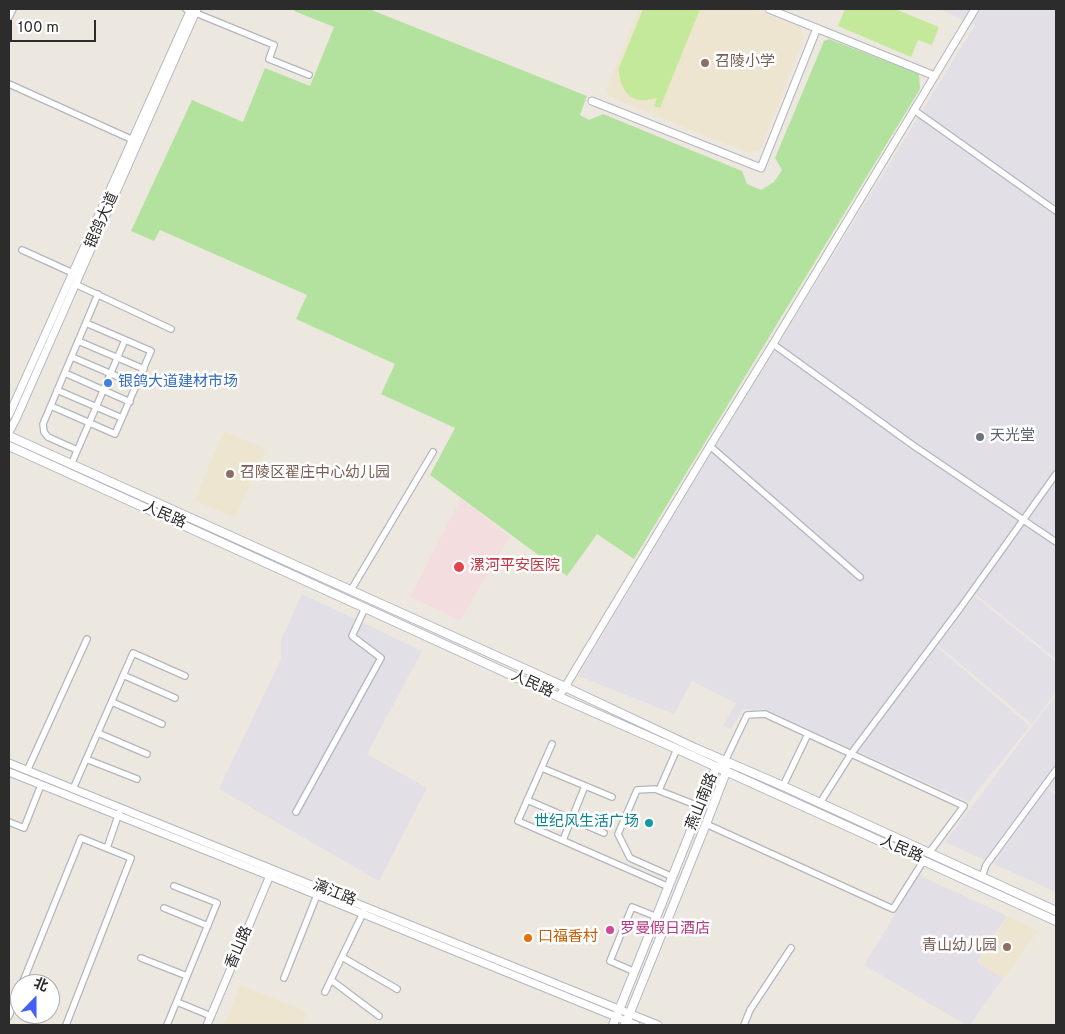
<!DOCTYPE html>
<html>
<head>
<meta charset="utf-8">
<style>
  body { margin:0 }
  #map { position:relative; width:1065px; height:1034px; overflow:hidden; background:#ede8df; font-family:Overpass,"Noto Sans SC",sans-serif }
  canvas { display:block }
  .frame { position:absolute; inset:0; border:10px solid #2c2c2c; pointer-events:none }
  .north { position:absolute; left:10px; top:974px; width:50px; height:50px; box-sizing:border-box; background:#fff; border:1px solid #ababab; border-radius:50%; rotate:22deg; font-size:14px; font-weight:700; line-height:20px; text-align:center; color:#2c2c2c }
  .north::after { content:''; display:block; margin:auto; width:18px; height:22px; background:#4560f5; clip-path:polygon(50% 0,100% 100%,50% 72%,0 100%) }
  .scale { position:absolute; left:10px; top:20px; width:86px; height:22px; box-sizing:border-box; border:2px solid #2c2c2c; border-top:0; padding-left:6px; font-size:15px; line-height:18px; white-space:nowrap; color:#2c2c2c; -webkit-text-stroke:4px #fff; paint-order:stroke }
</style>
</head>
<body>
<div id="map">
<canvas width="1065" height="1034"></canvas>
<div class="frame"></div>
<div class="north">北</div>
<div class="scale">100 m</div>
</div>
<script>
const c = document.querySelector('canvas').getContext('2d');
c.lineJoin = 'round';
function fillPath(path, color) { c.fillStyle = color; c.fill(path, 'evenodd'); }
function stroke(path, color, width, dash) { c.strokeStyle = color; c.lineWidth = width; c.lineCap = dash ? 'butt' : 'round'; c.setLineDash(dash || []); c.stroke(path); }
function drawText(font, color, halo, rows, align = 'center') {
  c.font = font + ' Overpass,"Noto Sans SC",sans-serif'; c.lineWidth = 5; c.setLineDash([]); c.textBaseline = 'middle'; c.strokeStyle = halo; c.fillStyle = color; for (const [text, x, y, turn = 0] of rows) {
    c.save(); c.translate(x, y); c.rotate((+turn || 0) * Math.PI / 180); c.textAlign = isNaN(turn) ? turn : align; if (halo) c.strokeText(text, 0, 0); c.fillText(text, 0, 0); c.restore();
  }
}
const industrial = new Path2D(`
  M939 9H1056V659L970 590 931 642 1030 726 969 802 767 710 743 709 731 729 723 726 736 703 692 681 674 714 578 676 715 447 975 25Z
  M302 594 422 651 367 754 427 788 379 881 219 789 281 659V640Z
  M975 596 1056 662V692L1032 724 938 645Z
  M1056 695V793L1050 788 1049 789 1056 795V892L994 864 1039 803 993 864 945 842Z
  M919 875 1007 916 977 962 1003 978 970 1025H966L864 965Z`);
const education = new Path2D(`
  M639 9H754L800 27 804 38 760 150 748 153 610 97 606 89Z
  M224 431 266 449 235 518 194 500Z
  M1008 916 1038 931 1004 978 978 963Z
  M240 985 308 1012 302 1025H224Z`);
const medical = new Path2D(`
  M461 498 510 537 460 620 410 597Z`);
const green = new Path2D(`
  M295 9H369L587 96 580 115 589 120 603 114 742 171 747 184 761 190 774 182 782 170 775 158 824 41 829 39 919 74 920 89 634 559 597 534 567 576 430 475 455 428 381 394 395 364 296 319 307 295 160 230 154 241 131 231 192 100 243 122 265 68 310 86 334 27 294 11Z`);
const pitch = new Path2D(`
  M643 9H700L660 108 654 106 657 98C652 99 646 101 640 100 625 98 618 82 619 68Z
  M845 9H895L939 27 932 45 918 40 911 57 838 26Z`);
const minor = new Path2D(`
  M186 9 274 45 269 59 309 75
  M9 17 13 9
  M9 84 133 140
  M914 110 1056 211
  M22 250 75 274
  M75 284 171 329
  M78 341 144 369
  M773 344 914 446 1056 542
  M72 357 137 385
  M65 373 130 402
  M57 390 122 418
  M51 406 115 434 151 351 86 323
  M710 446 860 577
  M77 450 48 437 44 432 43 424 98 294
  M71 465 125 340
  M351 590 433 452
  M123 675 175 698
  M112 702 162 724
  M98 733 147 754
  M552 744 518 821 669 887
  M86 759 137 779
  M725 761 747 715 765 714 964 806 929 853
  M542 768 612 797
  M27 771 87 639
  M783 786 808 734
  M73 789 133 653 185 676
  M659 790 677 749
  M527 800 604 833
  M820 803 851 754 961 607 1056 474
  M296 812 381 658 352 636 365 608
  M9 822 24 828 41 785
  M706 824 893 909 924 860
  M563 840 585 786
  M107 848 119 813
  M673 877 630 858 618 834 637 790 655 789 701 807
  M982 877 986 865 1056 770
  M164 908 208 926
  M342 957 397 989
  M141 958 187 976
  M635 972 610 961 632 907 657 917
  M284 978 317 895
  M331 980 379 1016
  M22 984 81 838 131 858 66 1025
  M325 992 364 911
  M177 1002 211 1016
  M9 1016 20 988
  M167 1025 217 903 174 886
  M744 1025 750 1010 791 948`);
const tertiary = new Path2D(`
  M769 9 935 76
  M592 101 761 168 817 28
  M9 415 191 9
  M9 432 16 419 197 9
  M559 697 710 446 773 344 975 9
  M9 763 658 1025
  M9 772 270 876 636 1025
  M207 1025 271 873`);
const secondary = new Path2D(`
  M9 436 565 687 695 748 783 786 1056 911
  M9 446 365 608 559 697 677 749 1056 921
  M613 1025 716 768 719 766
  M625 1025 706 824 726 772V768`);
const markers = [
  [705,63,5,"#8d6e63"],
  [108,383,5,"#3f7fe0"],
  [980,437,5,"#6b7280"],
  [230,474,5,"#8d6e63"],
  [459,567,6,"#e0444e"],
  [649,823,5,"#0f9aa8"],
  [610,930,5,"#d1479c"],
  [528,938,5,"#e8710a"],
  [1007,947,5,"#8d6e63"]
];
const educationNames = [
  ["召陵小学",715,63],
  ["召陵区翟庄中心幼儿园",240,474],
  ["青山幼儿园",997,947,"right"]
];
const streetNames = [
  ["银鸽大道",103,221,-66],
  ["人民路",164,516,24],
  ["人民路",532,685,25],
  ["燕山南路",703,802,-68],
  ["人民路",901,850,24],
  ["漓江路",334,894,22],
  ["香山路",240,948,-67]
];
const shopNames = [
  ["银鸽大道建材市场",118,383]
];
const worshipNames = [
  ["天光堂",990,437]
];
const healthNames = [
  ["漯河平安医院",470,567]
];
const cultureNames = [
  ["世纪风生活广场",639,823]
];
const hotelNames = [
  ["罗曼假日酒店",620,930]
];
const foodNames = [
  ["口福香村",538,938]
];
fillPath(industrial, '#e2dfe6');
fillPath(education, '#eee5d0');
fillPath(medical, '#f3ddde');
fillPath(green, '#b3e29e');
fillPath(pitch, '#c5e99a');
stroke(minor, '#b3b5bf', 8);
stroke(tertiary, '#b3b5bf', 9);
stroke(secondary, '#b3b5bf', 10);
stroke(minor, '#fff', 5.5);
stroke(tertiary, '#fff', 7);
stroke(secondary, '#fff', 8);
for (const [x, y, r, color] of markers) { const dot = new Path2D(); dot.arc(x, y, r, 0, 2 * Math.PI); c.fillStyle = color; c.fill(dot); stroke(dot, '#fff', 2); }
drawText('15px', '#785e54', '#fff', educationNames, 'left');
drawText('15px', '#2c2c2c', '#fff', streetNames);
drawText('15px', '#366cbe', '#fff', shopNames, 'left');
drawText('15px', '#5b616d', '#fff', worshipNames, 'left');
drawText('15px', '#be3a42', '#fff', healthNames, 'left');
drawText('15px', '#0d838f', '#fff', cultureNames, 'right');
drawText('15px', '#b23c85', '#fff', hotelNames, 'left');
drawText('15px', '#c56008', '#fff', foodNames, 'left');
</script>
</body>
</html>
